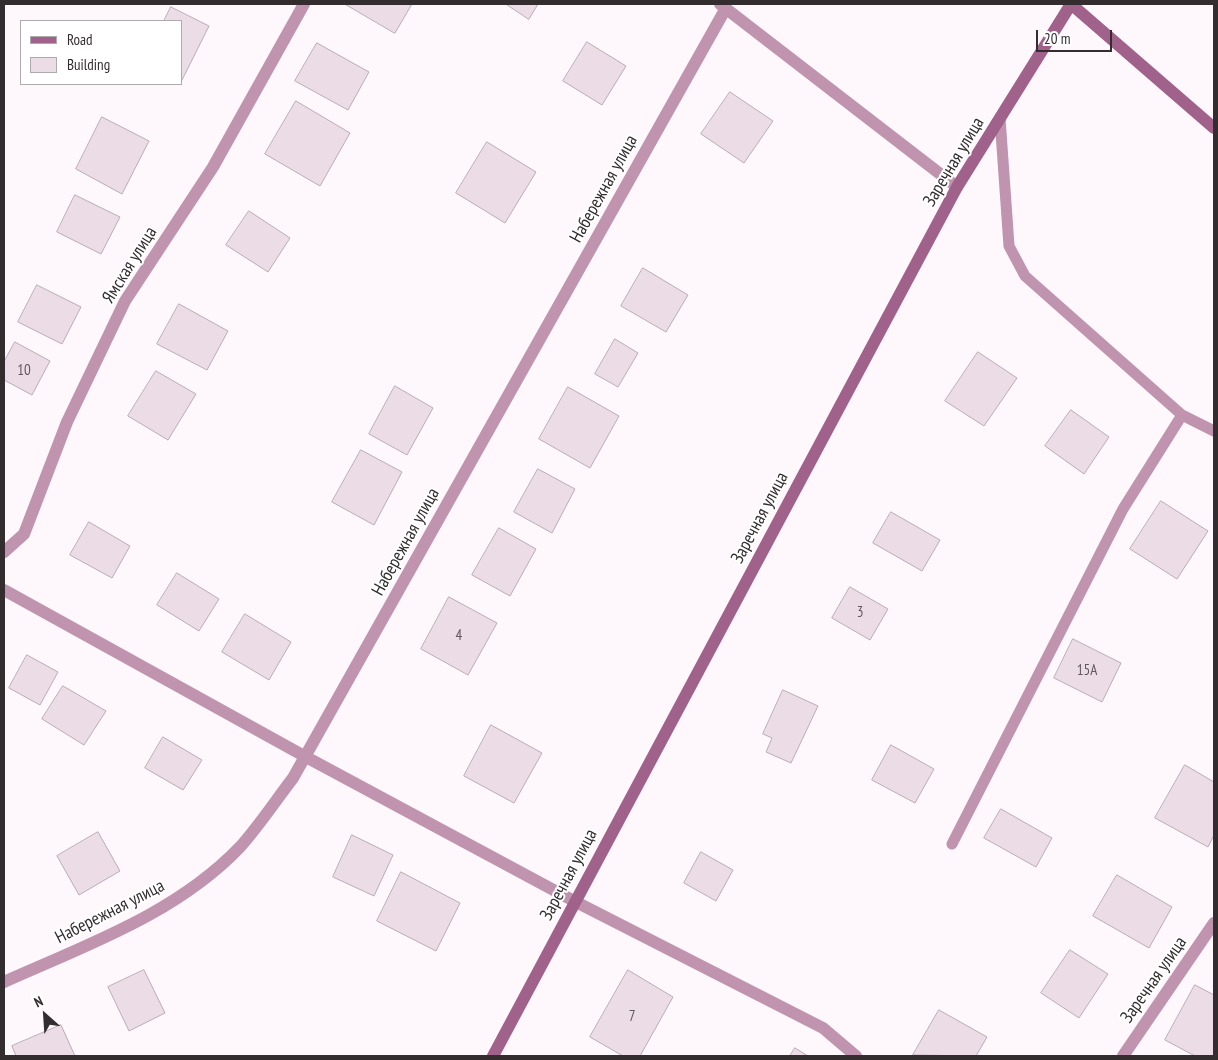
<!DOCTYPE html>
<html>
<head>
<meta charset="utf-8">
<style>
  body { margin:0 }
  #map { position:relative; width:1218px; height:1060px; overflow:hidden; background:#fef8fc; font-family:"PT Sans Narrow",sans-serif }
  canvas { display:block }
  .frame { position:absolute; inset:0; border:5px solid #332d30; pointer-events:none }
  .legend { position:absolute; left:20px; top:20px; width:162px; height:65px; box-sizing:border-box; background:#fff; border:1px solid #adabac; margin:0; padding:6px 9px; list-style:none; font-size:15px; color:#332d30 }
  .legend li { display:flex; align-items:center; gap:10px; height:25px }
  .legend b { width:25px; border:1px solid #adabac }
  .north { position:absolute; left:20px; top:990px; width:50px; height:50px; -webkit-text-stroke:4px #fff; paint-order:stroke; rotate:334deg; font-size:14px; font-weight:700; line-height:20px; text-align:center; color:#332d30 }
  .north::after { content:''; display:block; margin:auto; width:18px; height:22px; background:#332d30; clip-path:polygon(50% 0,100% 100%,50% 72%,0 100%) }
  .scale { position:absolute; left:1036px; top:30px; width:76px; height:22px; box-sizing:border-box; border:2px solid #332d30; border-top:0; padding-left:6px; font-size:15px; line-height:18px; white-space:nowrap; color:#332d30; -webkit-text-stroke:4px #fff; paint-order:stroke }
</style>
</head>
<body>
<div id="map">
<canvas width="1218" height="1060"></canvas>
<div class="frame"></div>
<ul class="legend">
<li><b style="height:6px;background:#a0618b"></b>Road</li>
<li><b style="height:14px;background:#ecdce6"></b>Building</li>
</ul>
<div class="north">N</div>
<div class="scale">20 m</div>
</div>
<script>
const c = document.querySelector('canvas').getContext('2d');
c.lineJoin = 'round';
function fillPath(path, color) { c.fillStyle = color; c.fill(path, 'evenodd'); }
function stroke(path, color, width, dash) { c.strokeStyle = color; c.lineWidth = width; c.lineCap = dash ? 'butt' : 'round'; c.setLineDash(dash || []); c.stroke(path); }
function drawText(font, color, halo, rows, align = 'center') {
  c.font = font + ' "PT Sans Narrow",sans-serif'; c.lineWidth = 4; c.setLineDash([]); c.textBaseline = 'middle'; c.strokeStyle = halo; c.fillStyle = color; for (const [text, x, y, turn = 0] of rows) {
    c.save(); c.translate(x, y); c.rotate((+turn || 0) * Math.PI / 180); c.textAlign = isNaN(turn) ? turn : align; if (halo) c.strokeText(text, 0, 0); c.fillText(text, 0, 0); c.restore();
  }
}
const building = new Path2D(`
  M345 4H412L395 33Z
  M506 4H538L529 19Z
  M171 7 209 26 181 82V21H164Z
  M587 42 626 66 602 105 563 81Z
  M317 43 369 72 348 110 295 81Z
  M730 92 773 121 744 163 701 134Z
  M296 101 350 133 320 186 265 154Z
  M102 117 149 141 122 194 76 169Z
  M487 142 536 172 505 223 456 193Z
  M75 195 120 217 101 254 57 232Z
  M249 211 290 238 268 272 226 245Z
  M643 268 688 295 666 332 621 306Z
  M37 285 81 307 62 344 18 322Z
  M179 304 228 331 207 370 157 344Z
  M615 339 638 353 618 387 595 374Z
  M15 342 50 361 32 395 4 380V362Z
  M978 352 1017 378 984 426 945 401Z
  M156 371 196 394 168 440 128 416Z
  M395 386 433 408 407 455 369 434Z
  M568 387 619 416 590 468 539 439Z
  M1071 410 1109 437 1084 474 1045 446Z
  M361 450 402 472 374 525 332 502Z
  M538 469 575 489 552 533 514 512Z
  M1161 501 1208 531 1177 579 1130 549Z
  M891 512 940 540 922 571 873 543Z
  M89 522 130 546 112 578 70 555Z
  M499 528 536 549 510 596 472 575Z
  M177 573 219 599 199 631 157 605Z
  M850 587 888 609 870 640 832 618Z
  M449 597 497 623 468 675 421 649Z
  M245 614 291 642 269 680 222 652Z
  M1073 639 1121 663 1102 702 1054 678Z
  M27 655 58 672 40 705 9 688Z
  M63 686 106 711 84 745 42 719Z
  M783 690 818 706 791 763 766 752 772 738 763 734Z
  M491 725 542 753 514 803 464 776Z
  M163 737 202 760 183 790 145 768Z
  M891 745 934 769 915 803 872 780Z
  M1185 765 1214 782V835L1208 847 1155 818Z
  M1001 809 1052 838 1036 867 984 838Z
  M98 832 120 871 79 895 57 856Z
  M352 835 393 855 374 896 333 877Z
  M701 852 733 870 716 901 684 883Z
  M401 872 460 903 436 951 377 921Z
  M1117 875 1172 907 1149 948 1093 916Z
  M1070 950 1108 974 1079 1018 1041 993Z
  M144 970 165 1013 129 1031 108 987Z
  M628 970 673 997 640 1056H623L590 1037Z
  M1195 985 1214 995V1056H1195L1165 1040Z
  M939 1010 987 1037 976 1056 913 1055Z
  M61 1025 75 1056H16L12 1046Z
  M795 1048 808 1056H790Z`);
const lane = new Path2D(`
  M1000 118 1009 246 1025 276 1182 415 1214 431
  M952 844 1123 509 1182 415`);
const street = new Path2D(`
  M720 4 957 187
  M4 552 24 534 67 422 125 301 213 167 304 4
  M4 590 306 757 574 901 823 1028 856 1056
  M4 982C86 945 176 914 240 847 259 826 276 800 293 778L726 8
  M1123 1056 1214 923`);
const secondary = new Path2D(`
  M1071 4 1214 128
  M493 1056 957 187 1071 4`);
const numberNames = [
  ["10",24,371],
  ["3",860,613],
  ["4",459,636],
  ["15А",1087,671],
  ["7",632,1017]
];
const streetNames = [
  ["Заречная улица",954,162,-59],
  ["Набережная улица",604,189,-61],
  ["Ямская улица",130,265,-58],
  ["Заречная улица",760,518,-62],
  ["Набережная улица",406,542,-61],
  ["Заречная улица",569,875,-62],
  ["Набережная улица",110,912,-27],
  ["Заречная улица",1154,980,-55]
];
fillPath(building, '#ecdce6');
stroke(building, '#baabb4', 1);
stroke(lane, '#c093af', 11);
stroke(street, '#c093af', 12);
stroke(secondary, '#a0618b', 12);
drawText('15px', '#61595e', null, numberNames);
drawText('18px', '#332d30', '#fff', streetNames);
</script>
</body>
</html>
